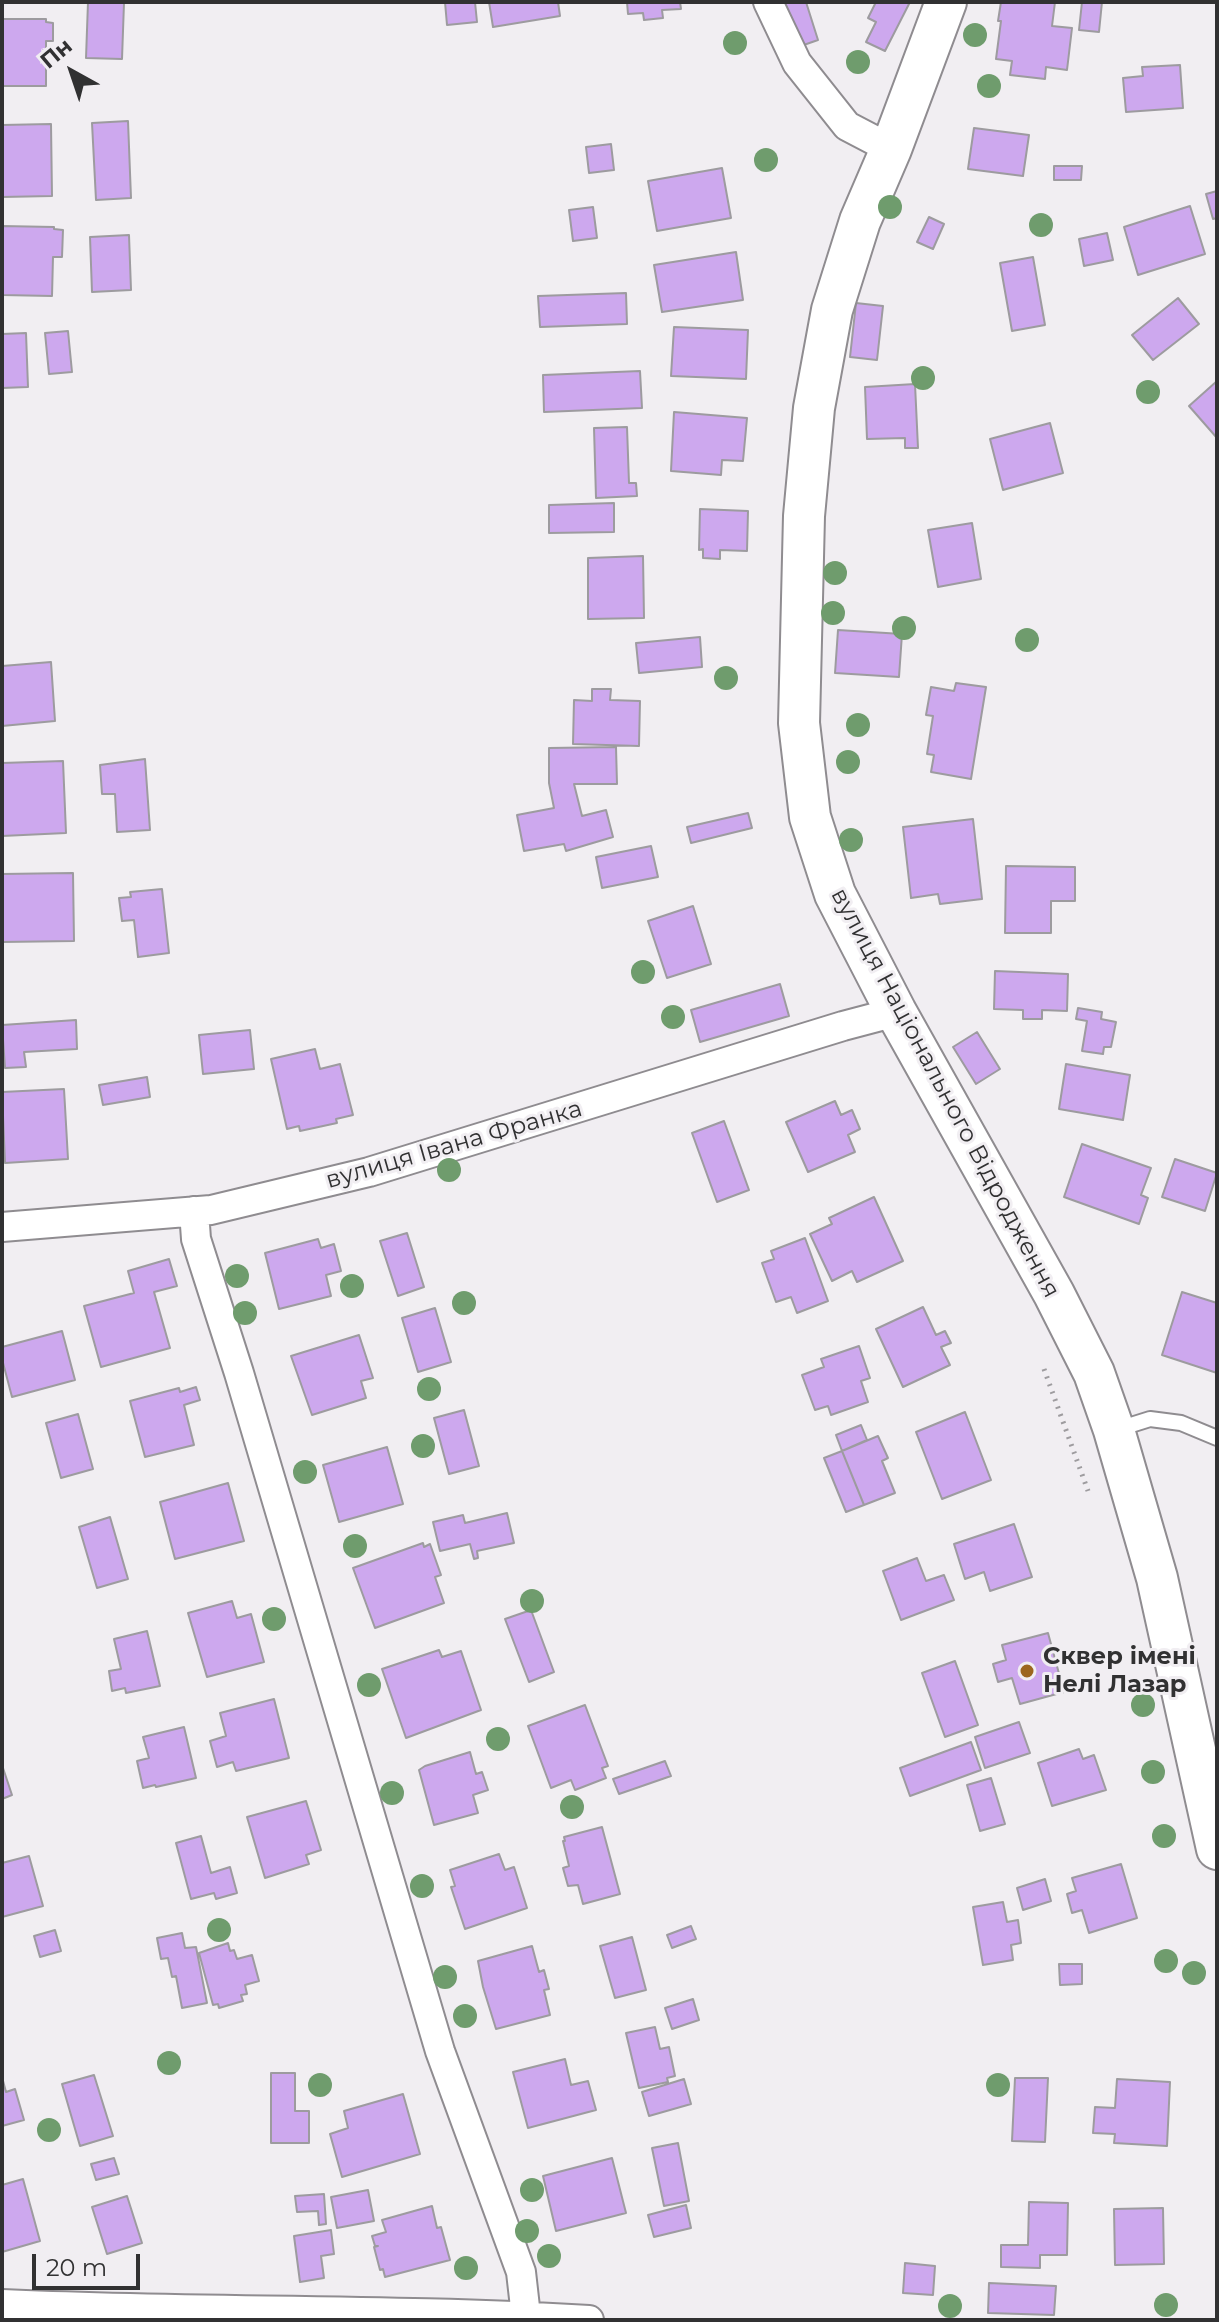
<!DOCTYPE html>
<html>
<head>
<meta charset="utf-8">
<style>
  body { margin:0 }
  #map { position:relative; width:1219px; height:2322px; overflow:hidden; background:#f1eef2; font-family:Montserrat,sans-serif }
  canvas { display:block }
  .frame { position:absolute; inset:0; border:4px solid #313132; pointer-events:none }
  .north { position:absolute; left:32px; top:32px; width:80px; height:80px; -webkit-text-stroke:6px #f1eef2; paint-order:stroke; rotate:320deg; font-size:22px; font-weight:700; line-height:32px; text-align:center; color:#313132 }
  .north::after { content:''; display:block; margin:auto; width:28px; height:36px; background:#313132; clip-path:polygon(50% 0,100% 100%,50% 72%,0 100%) }
  .scale { position:absolute; left:32px; top:2254px; width:108px; height:36px; box-sizing:border-box; border:4px solid #313132; border-top:0; padding-left:10px; font-size:24px; line-height:28px; white-space:nowrap; color:#313132; -webkit-text-stroke:6px #f1eef2; paint-order:stroke }
</style>
</head>
<body>
<div id="map">
<canvas width="1219" height="2322"></canvas>
<div class="frame"></div>
<div class="north">Пн</div>
<div class="scale">20 m</div>
</div>
<script>
const c = document.querySelector('canvas').getContext('2d');
c.lineJoin = 'round';
function fillPath(path, color) { c.fillStyle = color; c.fill(path, 'evenodd'); }
function stroke(path, color, width, dash) { c.strokeStyle = color; c.lineWidth = width; c.lineCap = dash ? 'butt' : 'round'; c.setLineDash(dash || []); c.stroke(path); }
function drawText(font, color, halo, rows, align = 'center') {
  c.font = font + ' Montserrat,sans-serif'; c.lineWidth = 6; c.setLineDash([]); c.textBaseline = 'middle'; c.strokeStyle = halo; c.fillStyle = color; for (const [text, x, y, turn = 0] of rows) {
    c.save(); c.translate(x, y); c.rotate((+turn || 0) * Math.PI / 180); c.textAlign = isNaN(turn) ? turn : align; if (halo) c.strokeText(text, 0, 0); c.fillText(text, 0, 0); c.restore();
  }
}
const building = new Path2D(`
  M88 2 124 3 122 59 86 58Z
  M445 2H475L477 22 447 25Z
  M489 2H558L560 16 493 27Z
  M627 2H680L681 9 662 10 663 18 644 20 643 13 628 14Z
  M783 2H806L818 40 798 47Z
  M876 2H910L885 51 866 42 876 22 868 18Z
  M1001 2H1055L1052 26 1072 28 1067 70 1046 67 1045 79 1010 75 1012 61 996 59 1001 21H998Z
  M1082 2H1102L1099 32 1079 30Z
  M2 19H46V22L53 23V41H46V86H2Z
  M1180 65 1183 108 1126 112 1123 78 1143 76 1142 67Z
  M128 121 131 198 96 200 92 123Z
  M51 124 52 196 2 197V125Z
  M974 128 1029 135 1023 176 968 169Z
  M611 144 614 170 589 173 586 147Z
  M1054 166H1082L1081 180H1054Z
  M722 168 731 218 657 231 648 181Z
  M1217 191V218L1213 219 1206 194Z
  M1190 206 1205 254 1138 275 1124 227Z
  M593 207 597 238 573 241 569 210Z
  M929 217 944 224 933 249 917 242Z
  M2 226 54 227V229L63 230 62 257H53L52 296 2 295Z
  M1107 233 1113 260 1084 266 1079 239Z
  M129 235 131 290 92 292 90 237Z
  M736 252 743 300 662 312 654 265Z
  M1033 257 1045 325 1012 331 1000 263Z
  M626 293 627 324 540 327 538 296Z
  M1178 298 1199 324 1153 360 1132 335Z
  M856 303 883 306 877 360 850 357Z
  M674 327 748 330 746 379 671 376Z
  M68 331 72 372 49 374 45 333Z
  M26 333 28 387 2 388V334Z
  M640 371 642 408 544 412 543 375Z
  M1217 381V438L1189 406Z
  M915 384 918 448H905V438L867 439 865 387Z
  M674 412 747 418 743 461 722 460 721 475 671 471Z
  M1050 423 1063 473 1003 490 990 439Z
  M627 427 629 483H636L637 496 596 498 594 428Z
  M614 503V532L549 533V505Z
  M700 509 748 511 747 551 720 550V559L703 558V549L699 550Z
  M972 523 981 579 938 587 928 530Z
  M643 556 644 618 588 619V558Z
  M838 630 902 634 899 677 835 673Z
  M700 637 702 667 639 673 636 643Z
  M51 662 55 721 2 726V666Z
  M956 683 986 687 971 779 931 772 934 755 927 754 933 716 926 715 931 687 954 691Z
  M592 689H611L610 700 640 701 639 746 573 744 574 700 592 701Z
  M616 747 617 784H574L582 816 606 810 613 837 566 851 564 844 524 851 517 815 554 808 549 783V748Z
  M145 759 150 830 117 832 115 794H102L100 765Z
  M63 761 66 833 2 836V763Z
  M748 813 752 828 691 843 687 827Z
  M973 819 982 899 940 904 938 894 911 898 903 827Z
  M651 846 658 877 602 888 596 857Z
  M1006 866 1075 867V901H1051V933H1005Z
  M73 873 74 941 2 942V874Z
  M162 889 169 953 138 957 134 920 122 921 119 898 131 897 130 892Z
  M693 906 711 964 667 978 648 921Z
  M995 971 1068 974 1067 1011 1042 1010V1019H1023V1010L994 1009Z
  M780 984 789 1016 700 1042 691 1010Z
  M1078 1008 1102 1012 1101 1019 1116 1022 1111 1047H1104L1103 1054 1082 1051 1087 1021 1076 1019Z
  M76 1020 77 1049 24 1052 26 1067 5 1068 2 1025Z
  M250 1030 254 1069 203 1074 199 1035Z
  M977 1032 1000 1069 976 1084 953 1047Z
  M315 1049 320 1069 340 1064 353 1115 336 1119 337 1123 300 1131 299 1126 287 1129 271 1059Z
  M1066 1064 1130 1075 1123 1120 1059 1109Z
  M147 1077 150 1097 103 1105 99 1085Z
  M64 1089 68 1159 5 1163 2 1092Z
  M835 1101 841 1115 852 1110 860 1129 848 1135 855 1152 808 1172 786 1122Z
  M724 1121 749 1190 717 1202 692 1133Z
  M1082 1144 1151 1168 1141 1195 1148 1198 1139 1224 1064 1197Z
  M1175 1159 1217 1173 1205 1211 1162 1197Z
  M874 1197 903 1261 857 1282 852 1271 832 1281 810 1234 832 1224 829 1218Z
  M407 1233 424 1287 398 1296 380 1241Z
  M805 1238 828 1301 797 1313 791 1297 776 1302 762 1263 774 1259 771 1251Z
  M318 1239 321 1248 334 1244 341 1271 326 1275 331 1296 279 1309 265 1253Z
  M169 1259 177 1286 154 1292 170 1348 101 1367 84 1306 134 1293 128 1271Z
  M1182 1292 1217 1303V1373L1162 1355Z
  M923 1307 936 1335 945 1331 951 1343 941 1347 950 1365 903 1387 876 1329Z
  M435 1308 451 1362 418 1372 402 1318Z
  M62 1331 75 1380 12 1397 2 1359V1347Z
  M359 1335 373 1378 361 1381 366 1398 312 1415 291 1356Z
  M859 1346 870 1378 861 1381 868 1402 831 1415 828 1406 815 1410 802 1375 824 1367 821 1359Z
  M196 1387 200 1400 184 1405 194 1445 145 1457 130 1401 179 1388 180 1392Z
  M464 1410 479 1466 449 1474 434 1418Z
  M965 1412 991 1480 942 1499 916 1432Z
  M78 1414 93 1469 61 1478 46 1423Z
  M861 1425 867 1440 842 1451 836 1435Z
  M878 1436 888 1458 882 1461 895 1493 864 1505 842 1451Z
  M387 1447 403 1504 339 1522 323 1465Z
  M842 1451 864 1505 846 1512 824 1458Z
  M228 1483 244 1541 175 1559 160 1502Z
  M507 1513 514 1543 477 1551 478 1558 474 1559 470 1544 440 1551 433 1522 463 1515 465 1523Z
  M110 1517 128 1579 97 1588 79 1527Z
  M1014 1524 1032 1577 990 1591 984 1572 965 1579 954 1544Z
  M423 1543 424 1547 430 1544 441 1575 435 1577 444 1603 375 1628 353 1568Z
  M917 1558 926 1581 944 1575 954 1600 901 1620 883 1571Z
  M232 1601 237 1618 251 1614 264 1662 207 1677 188 1613Z
  M531 1610 554 1672 529 1682 505 1619Z
  M147 1631 160 1686 126 1693 125 1688 112 1691 109 1671 121 1669 114 1639Z
  M1048 1633 1064 1692 1020 1704 1012 1678 998 1682 993 1664 1006 1660 1002 1645Z
  M439 1650 442 1657 461 1651 481 1710 406 1738 382 1669Z
  M955 1661 978 1725 945 1737 922 1673Z
  M274 1699 289 1758 236 1771 233 1762 217 1767 210 1741 226 1736 220 1713Z
  M585 1705 608 1766 602 1768 606 1778 575 1790 571 1780 551 1788 528 1726Z
  M1019 1722 1030 1753 985 1768 975 1737Z
  M184 1727 196 1778 156 1787 155 1785 143 1788 137 1761 149 1758 143 1737Z
  M971 1742 981 1770 910 1796 900 1768Z
  M1079 1749 1083 1759 1094 1755 1106 1790 1052 1806 1038 1763Z
  M470 1752 476 1774 482 1772 488 1790 473 1795 478 1813 434 1825 419 1770 425 1766Z
  M665 1761 671 1776 619 1794 613 1779Z
  M2 1765 12 1795 2 1799Z
  M991 1778 1005 1824 980 1831 967 1785Z
  M306 1801 321 1850 306 1855 309 1864 265 1878 247 1817Z
  M602 1827 620 1894 583 1904 578 1885 568 1886 563 1868 569 1866 563 1841H565L564 1837Z
  M201 1836 211 1873 230 1867 237 1893 216 1899 214 1893 191 1899 176 1843Z
  M499 1854 505 1870 514 1867 527 1908 465 1929 451 1887 455 1886 450 1870Z
  M29 1856 43 1906 2 1917V1863Z
  M1121 1864 1137 1918 1089 1933 1082 1910 1072 1913 1067 1894 1076 1891 1072 1878Z
  M1045 1879 1051 1901 1023 1910 1017 1888Z
  M1003 1902 1007 1922 1018 1920 1021 1943 1011 1945 1013 1960 983 1965 973 1907Z
  M691 1926 696 1939 672 1948 667 1935Z
  M55 1930 61 1951 40 1957 34 1936Z
  M182 1933 185 1948 196 1947 207 2003 182 2008 176 1976 172 1977 168 1958 161 1959 157 1938Z
  M632 1937 646 1990 615 1998 600 1946Z
  M228 1943 230 1951 234 1950 237 1959 252 1955 259 1981 245 1985 247 1994 241 1995 243 2001 219 2008 218 2004 213 2005 199 1953Z
  M532 1946 539 1972 544 1970 549 1989 544 1990 550 2015 496 2029 483 1987 478 1961Z
  M1059 1964H1082V1984L1060 1985Z
  M693 1999 699 2020 672 2029 665 2008Z
  M655 2027 660 2049 669 2047 675 2076 667 2078 668 2082 639 2088 626 2033Z
  M565 2059 571 2085 588 2081 596 2110 528 2128 513 2072Z
  M271 2073H295V2111H309V2143H271Z
  M94 2075 113 2136 80 2146 62 2084Z
  M2 2077 6 2092 15 2089 24 2120 2 2126Z
  M1015 2078H1048L1045 2142 1012 2141Z
  M684 2079 691 2104 649 2116 642 2092Z
  M1117 2079 1170 2082 1167 2146 1114 2143 1115 2134 1093 2133 1095 2107 1115 2108Z
  M403 2094 420 2154 342 2177 330 2134 348 2128 344 2111Z
  M678 2143 689 2201 664 2206 652 2148Z
  M114 2158 119 2174 96 2180 91 2164Z
  M612 2158 626 2213 556 2231 543 2176Z
  M23 2179 40 2241 2 2252V2185Z
  M368 2190 374 2221 337 2228 331 2197Z
  M324 2194 326 2224 319 2225 318 2211 297 2212 295 2196Z
  M127 2196 142 2243 107 2254 92 2207Z
  M1029 2202 1068 2203 1067 2255H1040V2268L1001 2267V2245H1028Z
  M686 2205 691 2228 654 2237 648 2215Z
  M432 2206 437 2228 441 2227 450 2260 385 2277 383 2269 380 2270 374 2247 378 2246H375L372 2236 386 2232 382 2220Z
  M1163 2208 1164 2264 1115 2265 1114 2209Z
  M331 2230 334 2254 321 2256 324 2278 300 2282 294 2236Z
  M905 2263 935 2266 933 2295 903 2293Z
  M989 2283 1056 2286 1054 2315 988 2313Z`);
const path = new Path2D(`
  M1044 1369 1088 1491`);
const lane = new Path2D(`
  M1115 1430 1150 1419 1181 1423 1217 1438`);
const street = new Path2D(`
  M768 2 797 63 847 126 891 149
  M194 1211 196 1239 239 1373 440 2051 521 2272 526 2316
  M2 1227 211 1210 369 1172 843 1026 896 1012
  M2 2304C198 2313 393 2308 589 2320`);
const secondary = new Path2D(`
  M946 2 891 149 860 221 832 310 814 408 804 516 799 723 810 817 835 894 896 1012 1054 1294 1094 1373 1114 1430 1157 1578 1217 1849`);
const trees = [
  [975,35],
  [735,43],
  [858,62],
  [989,86],
  [766,160],
  [890,207],
  [1041,225],
  [923,378],
  [1148,392],
  [835,573],
  [833,613],
  [904,628],
  [1027,640],
  [726,678],
  [858,725],
  [848,762],
  [851,840],
  [643,972],
  [673,1017],
  [449,1170],
  [237,1276],
  [352,1286],
  [464,1303],
  [245,1313],
  [429,1389],
  [423,1446],
  [305,1472],
  [355,1546],
  [532,1601],
  [274,1619],
  [369,1685],
  [1143,1705],
  [498,1739],
  [1153,1772],
  [392,1793],
  [572,1807],
  [1164,1836],
  [422,1886],
  [219,1930],
  [1166,1961],
  [1194,1973],
  [445,1977],
  [465,2016],
  [169,2063],
  [320,2085],
  [998,2085],
  [49,2130],
  [532,2190],
  [527,2231],
  [549,2256],
  [466,2268],
  [1166,2305],
  [950,2306]
];
const markers = [
  [1027,1671,8,"#9c661f"]
];
const streetNames = [
  ["вулиця Національного Відродження",945,1093,62],
  ["вулиця Івана Франка",454,1145,-16]
];
const poiNames = [
  ["Сквер імені",1043,1657],
  ["Нелі Лазар",1043,1685]
];
fillPath(building, '#cda8ee');
stroke(building, '#9d9b9f', 2);
stroke(lane, '#8f8c90', 18);
stroke(street, '#8f8c90', 32);
stroke(secondary, '#8f8c90', 44);
stroke(path, '#9e9c9f', 5, [2, 6]);
stroke(lane, '#fff', 14);
stroke(street, '#fff', 28);
stroke(secondary, '#fff', 40);
c.fillStyle = '#6f9c6d';
for (const [x, y] of trees) { c.beginPath(); c.arc(x, y, 12, 0, 2 * Math.PI); c.fill(); }
for (const [x, y, r, color] of markers) { const dot = new Path2D(); dot.arc(x, y, r, 0, 2 * Math.PI); c.fillStyle = color; c.fill(dot); stroke(dot, '#f1eef2', 3); }
drawText('24px', '#313132', '#f1eef2', streetNames);
drawText('bold 24px', '#313132', '#f1eef2', poiNames, 'left');
</script>
</body>
</html>
